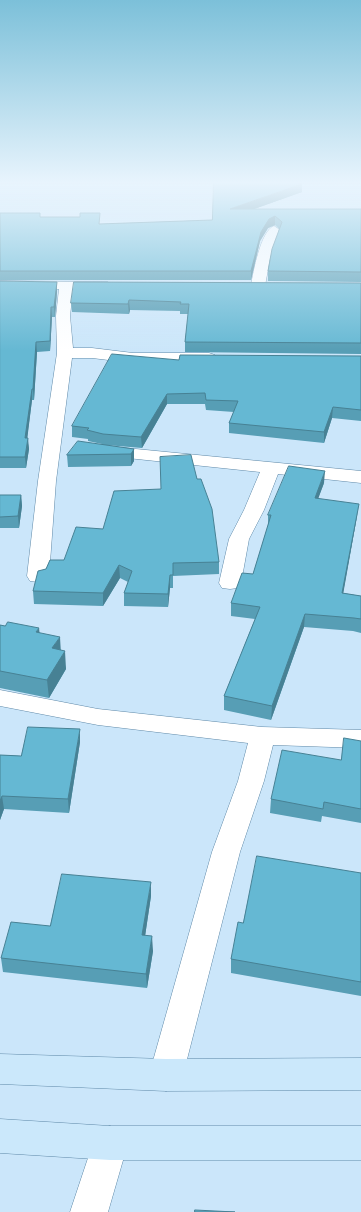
<!DOCTYPE html>
<html>
<head>
<meta charset="utf-8">
<style>
  body { margin:0 }
  canvas { display:block; background:#cbe6fa }
</style>
</head>
<body>
<canvas width="361" height="1212"></canvas>
<script>
const c = document.querySelector('canvas').getContext('2d');
c.lineJoin = 'round';
function stroke(path, color, width, dash) { c.strokeStyle = color; c.lineWidth = width; c.lineCap = dash ? 'butt' : 'round'; c.setLineDash(dash || []); c.stroke(path); }
function fillPath(path, color) { c.fillStyle = color; c.fill(path, 'evenodd'); }
const street = new Path2D(`
  M274 226 280 230 270 258 265 286 263 289H253L251 286C253 273 261 230 274 226Z
  M0 281 108 282 110 285 108 288 73 289 70 316 73 348H92L133 353H209L215 355 217 358 215 361 209 363H133L92 358H72L56 481 49 576 46 581 38 582 30 581 27 576 38 481 57 353 56 316 59 289H0Z
  M105 446 361 471V483L278 474 264 510 249 539 241 583 238 588 230 589 222 588 219 583 229 539 244 510 260 472 99 455 96 451 99 447Z
  M0 690 98 709 262 727 361 730V748L273 745 264 781 240 852 183 1075 178 1086 166 1091 154 1086 149 1075 212 852 238 781 248 743 98 725 0 706Z
  M110 1126 123 1131 128 1143 108 1212H70L97 1131Z`);
const secondary = new Path2D(`
  M0 1054 166 1059 361 1058V1090L166 1091 0 1084Z
  M0 1119 110 1126H361V1160H110L0 1153Z`);
const wall = new Path2D(`
  M302 184V192L254 209H361V282L268 281V271L279 229 275 225 268 228 260 241 251 280H0V213L40 217 100 224 212 220Z
  M0 281 57 291 55 317H52L50 351 37 352 34 400H32L27 438 29 449 26 468H0Z
  M361 283V354L185 352V342L188 314H180V311L130 310 129 314 72 312 71 303Z
  M361 356V421L332 418 324 443 229 433V423L234 412 206 410 205 404H167L142 448 106 445 134 449V461L131 466 68 467 67 455 102 444 88 441V439L72 437V426L179 360Z
  M324 483 318 498 357 516 343 593 361 596V633L353 631 304 627 271 720 224 710V696L255 619 231 616V603L253 574 268 526V515Z
  M0 495H21L22 506 19 528H0Z
  M50 560 219 562V574L173 576V588H170L168 607 124 606V593L128 582 120 578 103 606 34 604 33 591 46 569Z
  M0 625 40 633 61 650 66 669 49 698 0 688Z
  M361 741V823L322 816 321 822 270 813 271 799 341 760Z
  M80 742 69 813 4 809 0 820V755L21 756Z
  M361 873V996L231 973V959L243 923Z
  M151 896 145 936 153 951 147 988 3 972 1 958 50 926Z`);
const shadedWall = new Path2D(`
  M302 184V192L229 218 230 209Z
  M275 216V225L268 228 260 241 251 280V271L261 232 269 219Z
  M57 282V291L55 317 54 307Z
  M129 300 130 310 129 314 128 304Z
  M51 307 52 317 50 351V341Z
  M36 342 37 352 34 400 33 389Z
  M32 389V400L26 449 25 438Z
  M167 394V404L142 448 141 437Z
  M333 407 332 418 324 443V432Z
  M28 438 29 449 26 468 25 457Z
  M134 449V461L131 466V454Z
  M325 471 324 483 314 510 315 498Z
  M21 495 22 506 19 528 18 516Z
  M359 504 357 516 341 606 342 593Z
  M119 565 120 578 103 606V593Z
  M170 575V588L168 607V594Z
  M305 614 304 627 271 720 272 706Z
  M39 628 41 645 36 632Z
  M60 637 61 654 52 648Z
  M65 651 66 669 49 698 47 680Z
  M80 729V742L69 813 68 799Z
  M2 796 4 809 0 820V801Z
  M151 882V896L143 950 142 935Z
  M152 936 153 951 147 988 146 974Z`);
const building = new Path2D(`
  M214 182H294L302 184 230 209H361V272L268 271 272 249 282 222 275 216 269 219 261 232 251 271H0V213H40V217H80V213H100L99 224 212 220Z
  M0 281 57 282 54 307H51L50 341 36 342 33 389H32L25 438H28L25 457H0Z
  M74 282 361 283V343L185 342 189 304H180L181 302 129 300 128 304 71 303Z
  M112 354 179 360 180 355 361 356V410L333 407 324 432 229 423 238 401 206 400 205 393 167 394 141 437 103 434 87 430 89 428 72 426Z
  M78 441 134 449 131 454 67 455Z
  M191 455 197 479H201L212 509 219 562 173 563V575H170L168 594 124 593 132 571 119 565 103 593 33 591 38 571 46 569 50 560H64L76 527 103 529 114 491 161 489 160 457Z
  M289 466 325 471 315 498 359 504 342 593 361 596V619L354 618 305 614 272 706 224 696 260 607 231 603 242 573 253 574 271 515H268Z
  M0 495H21L18 516 0 517Z
  M8 622 39 628 36 632 60 637 52 648 65 651 47 680 0 671V625L5 626Z
  M28 727 80 729 68 799 2 796 0 801V755L21 756Z
  M344 738 361 741V809L324 802 323 809 271 799 282 750 341 760Z
  M257 856 361 873V982L231 959 238 922 243 923Z
  M62 874 151 882 142 935 152 936 146 974 1 958 11 922 50 926Z
  M195 1210 235 1212H195Z`);
stroke(street, '#5f89a8', 1);
stroke(secondary, '#5f89a8', 1);
fillPath(street, '#fff');
fillPath(secondary, '#cbe8fb');
fillPath(wall, '#579eb5');
fillPath(shadedWall, '#478194');
fillPath(building, '#65b8d3');
stroke(building, '#478194', 1);
const sky = c.createLinearGradient(0, 0, 0, 351);
sky.addColorStop(0, '#7cc0d9');
sky.addColorStop(0.52, '#e8f4fd');
sky.addColorStop(1, '#e8f4fd00');
c.fillStyle = sky;
c.fillRect(0, 0, 361, 351);
</script>
</body>
</html>
